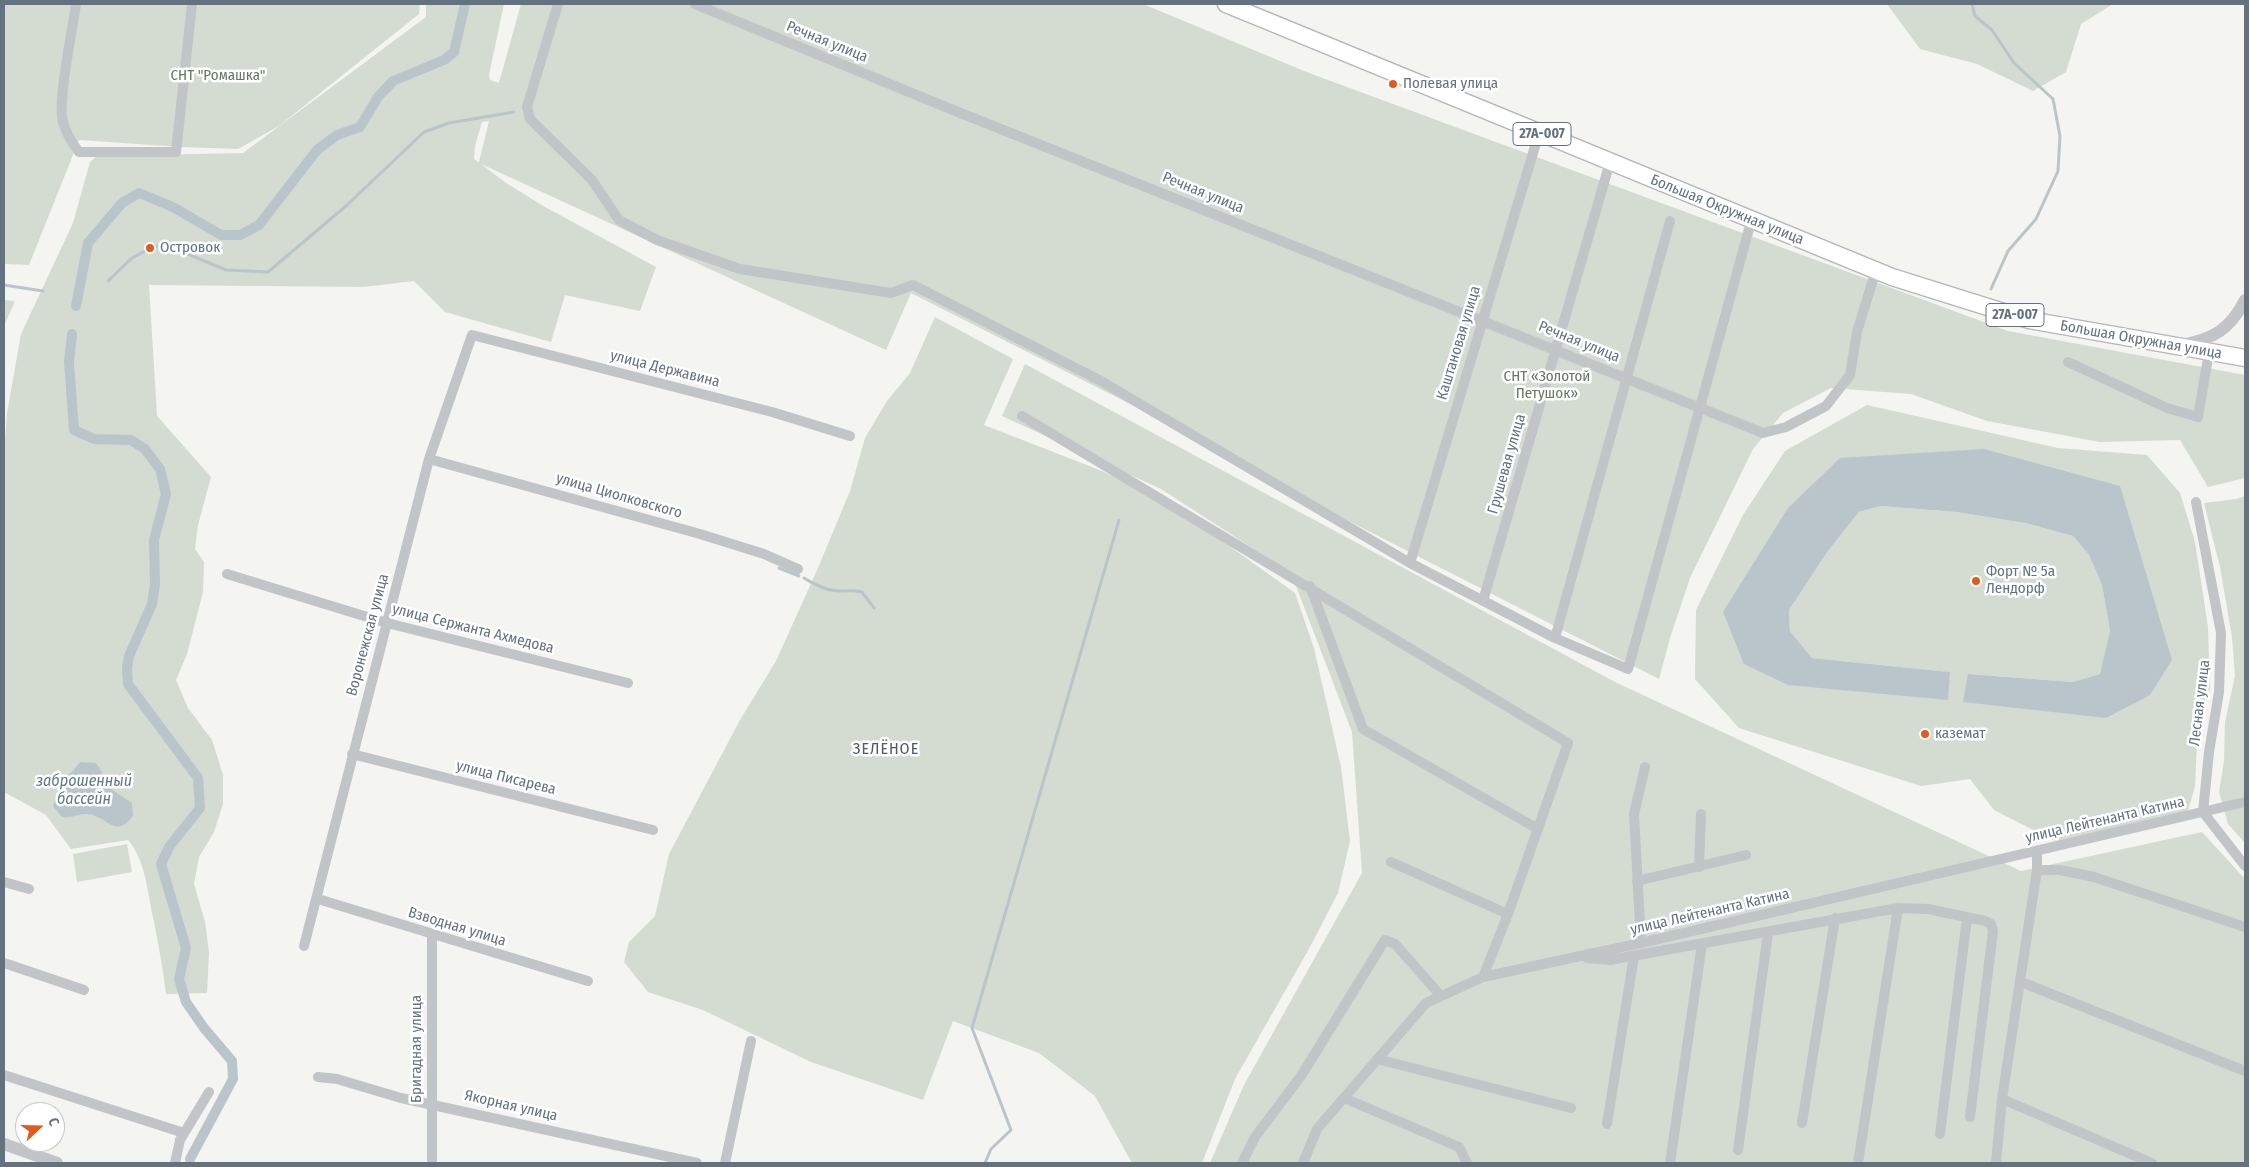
<!DOCTYPE html>
<html>
<head>
<meta charset="utf-8">
<style>
  body { margin:0 }
  #map { position:relative; width:2249px; height:1167px; overflow:hidden; background:#f4f4f0; font-family:"Fira Sans Condensed",sans-serif }
  canvas { display:block }
  .frame { position:absolute; inset:0; border:5px solid #637281; pointer-events:none }
  .north { position:absolute; left:15px; top:1102px; width:50px; height:50px; box-sizing:border-box; background:#fff; border:1px solid #c1c7cd; border-radius:50%; rotate:69deg; font-size:14px; font-weight:700; line-height:20px; text-align:center; color:#637281 }
  .north::after { content:''; display:block; margin:auto; width:18px; height:22px; background:#e25a22; clip-path:polygon(50% 0,100% 100%,50% 72%,0 100%) }
</style>
</head>
<body>
<div id="map">
<canvas width="2249" height="1167"></canvas>
<div class="frame"></div>
<div class="north">С</div>
</div>
<script>
const c = document.querySelector('canvas').getContext('2d');
c.lineJoin = 'round';
function fillPath(path, color) { c.fillStyle = color; c.fill(path, 'evenodd'); }
function stroke(path, color, width, dash) { c.strokeStyle = color; c.lineWidth = width; c.lineCap = dash ? 'butt' : 'round'; c.setLineDash(dash || []); c.stroke(path); }
function drawText(font, color, halo, rows, align = 'center') {
  c.font = font + ' "Fira Sans Condensed",sans-serif'; c.lineWidth = 5; c.setLineDash([]); c.textBaseline = 'middle'; c.strokeStyle = halo; c.fillStyle = color; for (const [text, x, y, turn = 0] of rows) {
    c.save(); c.translate(x, y); c.rotate((+turn || 0) * Math.PI / 180); c.textAlign = isNaN(turn) ? turn : align; if (halo) c.strokeText(text, 0, 0); c.fillText(text, 0, 0); c.restore();
  }
}
const green = new Path2D(`
  M4 4H420L419 14 279 126 238 149 181 147 79 140 29 265 4 264Z
  M426 4H504L489 75 490 80 499 83 521 4H1143L1309 73 2008 331 2245 375V478L2208 487 2180 440 2100 442 1987 421 1911 394 1831 388 1783 413 1753 449 1690 578 1670 638 1659 679 1272 482 1207 443 911 293 886 350 481 164 506 183 545 207 656 267 640 311 565 295 551 342 445 312 414 281 364 287 149 285 157 416 211 477 198 525 195 549 204 562 203 592 187 654 176 680 188 708 212 740 223 775V804L214 832 199 857 194 884 205 922 209 952 207 993 166 994C163 968 158 943 153 917 147 891 146 861 128 840L71 849 46 815 4 792V453L7 413 21 334 73 223 90 162 97 156 243 153 426 17ZM489 121 479 162H478L474 159 475 146 482 122Z
  M1887 4H2113L2081 24 2066 72 2033 91 1977 64 1920 49Z
  M4 300 15 301 4 326Z
  M935 317 1013 359 984 425 1102 471 1149 494 1211 533 1295 593 1314 648 1341 767 1350 841 1338 893 1310 947 1235 1079 1202 1163H1132L1095 1096 1039 1053 953 1021 923 1100 811 1062 703 1010 648 992 624 962 629 942 655 916 669 854 740 720 776 661 818 568 850 491 865 438 887 401 910 373Z
  M1025 364 1615 682 2021 871 2202 832 2245 879V1163H1210L1244 1085 1362 873 1352 732 1291 573 1161 489 1002 416Z
  M1867 405 2058 448 2147 455 2180 493 2195 542 2208 627 2210 688 2197 743 2195 786 2187 814 2055 841 1994 810 1970 779 1921 786 1739 728 1695 679 1696 610 1743 515 1785 451ZM1840 458 2120 486 2106 718 1969 674 2073 682 2101 674 2110 631 2102 585 2089 555 2073 536 2025 523 1956 512 1880 506 1859 512 1828 551 1789 610 1790 631 1812 658 1950 672 1744 664Z
  M2245 496V843L2228 824 2219 792 2224 761 2225 722 2235 676 2232 637 2220 567 2204 503 2236 499Z
  M127 844 132 872 77 882 73 854Z`);
const water = new Path2D(`
  M1984 449 2120 486 2172 660 2150 695 2106 718 1963 702 1968 674 2073 682 2100 674 2110 631 2102 585 2089 555 2073 536 2025 523 1956 512 1880 506 1859 512 1828 551 1789 610 1790 631 1812 658 1950 672 1948 700 1788 685 1744 664 1723 612 1788 508 1840 458Z
  M80 762 96 763 102 772 105 785 132 803 133 816C114 841 106 813 85 814 77 814 74 818 62 817L53 806 60 786Z`);
const stream = new Path2D(`
  M1972 4 1975 16 1992 30 2014 63 2053 99 2060 136 2058 171 2036 219 2008 251 1991 289
  M108 281 132 258 154 246 178 250 226 270 268 272 346 206 424 132 449 123 514 112
  M4 285 43 291
  M779 568 799 576
  M804 578C815 585 829 592 842 591 851 591 853 590 862 592L874 608
  M985 1163 991 1149 1011 1130 972 1028 1119 520`);
const canal = new Path2D(`
  M76 306 88 243 122 203 139 193 173 207 221 235H240L259 225 317 150 337 135 360 127 378 97 393 81 444 60 454 52 465 4
  M72 334 69 362 74 430 94 439 131 440 145 449 160 469 166 494 154 540 155 584 152 604 129 656 127 668 128 684 198 778 200 808 169 847 161 864 186 948 179 979 186 1002 204 1028 232 1061 233 1079 190 1159`);
const minor = new Path2D(`
  M76 4C73 28 57 102 63 122 66 133 72 143 79 152H176L192 4
  M558 4 527 107 530 119 592 180 619 220 657 240 740 269 891 293 913 285 1101 381 1410 563 1555 638 1628 669 1749 229
  M695 4 958 112 1763 433 1786 427 1826 406 1850 375 1857 332 1876 270
  M2068 362 2167 408 2198 417 2209 352
  M1022 416 1568 743 1508 914 1483 977
  M429 459 700 534 764 554 798 569
  M2196 502 2221 633 2219 692 2209 752 2203 812 2245 866
  M1410 563 1539 133
  M227 574 387 623 628 683
  M1310 586 1363 729 1538 829
  M1483 601 1610 162
  M1555 638 1670 221
  M352 754 653 830
  M2037 852V870H2060L2094 877 2245 927
  M1391 862 1508 914
  M1699 867 1701 814
  M1637 881 1746 855
  M4 882 29 889
  M318 899 588 981
  M432 935V1163
  M1641 943 1634 814 1645 767
  M304 946 429 459 472 335 772 412 850 436
  M1587 958 1610 960 1898 908 1928 909 1985 921 1991 924 1993 931 1970 1117
  M4 963 84 990
  M2021 982 2245 1071
  M1377 1059 1571 1108
  M4 1075 184 1133
  M318 1077 337 1079 401 1098 697 1163
  M1344 1098 1459 1147 1467 1163
  M2002 1099 2152 1163
  M1802 1123 1835 918
  M1607 1124 1634 956
  M1940 1134 1967 918
  M1738 1150 1768 933
  M175 1163 180 1140 209 1092
  M725 1163 751 1041
  M1242 1163 1255 1137 1301 1076 1385 940 1395 944 1441 996
  M1303 1163 1317 1129 1426 1003 1483 977 1641 943 2245 802
  M1670 1163 1702 944
  M1858 1163 1898 908
  M1996 1163 2002 1099 2037 870`);
const tertiary = new Path2D(`
  M2181 345C2213 339 2230 330 2245 300
  M4 1144 57 1163`);
const trunk = new Path2D(`
  M1226 4 1892 277 2029 320 2245 358`);
const markers = [
  [1393,84,5,"#e25a22"],
  [150,248,5,"#e25a22"],
  [1976,581,5,"#e25a22"],
  [1925,734,5,"#e25a22"]
];
const shields = [
  [1542,134,58],
  [2015,315,58]
];
const shieldNames = [
  ["27А-007",1542,134],
  ["27А-007",2015,315]
];
const streetNames = [
  ["Речная улица",827,42,22],
  ["Речная улица",1203,193,22],
  ["Большая Окружная улица",1727,210,22],
  ["Большая Окружная улица",2141,340,10],
  ["Речная улица",1579,342,22],
  ["Каштановая улица",1459,343,-73],
  ["улица Державина",665,369,14],
  ["Грушевая улица",1507,464,-74],
  ["улица Циолковского",619,496,16],
  ["улица Сержанта Ахмедова",473,629,14],
  ["Воронежская улица",368,635,-75],
  ["Лесная улица",2200,703,-83],
  ["улица Писарева",506,778,14],
  ["улица Лейтенанта Катина",2105,820,-13],
  ["улица Лейтенанта Катина",1710,912,-13],
  ["Взводная улица",457,927,17],
  ["Бригадная улица",417,1049,-90],
  ["Якорная улица",511,1106,13]
];
const parkNames = [
  ["СНТ \"Ромашка\"",218,76],
  ["СНТ «Золотой",1547,377],
  ["Петушок»",1547,394]
];
const poiNames = [
  ["Полевая улица",1403,84],
  ["Островок",160,248],
  ["Форт № 5а",1986,572],
  ["Лендорф",1986,589],
  ["каземат",1935,734]
];
const neighbourhoodNames = [
  ["ЗЕЛЁНОЕ",886,750]
];
const waterNames = [
  ["заброшенный",84,782],
  ["бассейн",84,800]
];
fillPath(green, '#d4dbd1');
fillPath(water, '#bac5cb');
stroke(stream, '#bac5cb', 3);
stroke(canal, '#bac5cb', 10);
stroke(trunk, '#b4b7ba', 19);
stroke(minor, '#c1c5c8', 10);
stroke(tertiary, '#c1c5c8', 12);
stroke(trunk, '#fff', 16);
for (const [x, y, r, color] of markers) { const dot = new Path2D(); dot.arc(x, y, r, 0, 2 * Math.PI); c.fillStyle = color; c.fill(dot); stroke(dot, '#fff', 2); }
for (const [x, y, w] of shields) { const box = new Path2D(); box.roundRect(x - w / 2, y - 11.5, w, 23, 4); c.fillStyle = '#fff'; c.fill(box); stroke(box, '#637281', 1); }
drawText('bold 14px', '#637281', null, shieldNames);
drawText('15px', '#637281', '#fff', streetNames);
drawText('15px', '#657862', '#fff', parkNames);
drawText('15px', '#637281', '#fff', poiNames, 'left');
c.letterSpacing = '1px';
drawText('16px', '#515b66', '#fff', neighbourhoodNames);
c.letterSpacing = '0px';
drawText('italic 16px', '#637a85', '#fff', waterNames);
</script>
</body>
</html>
